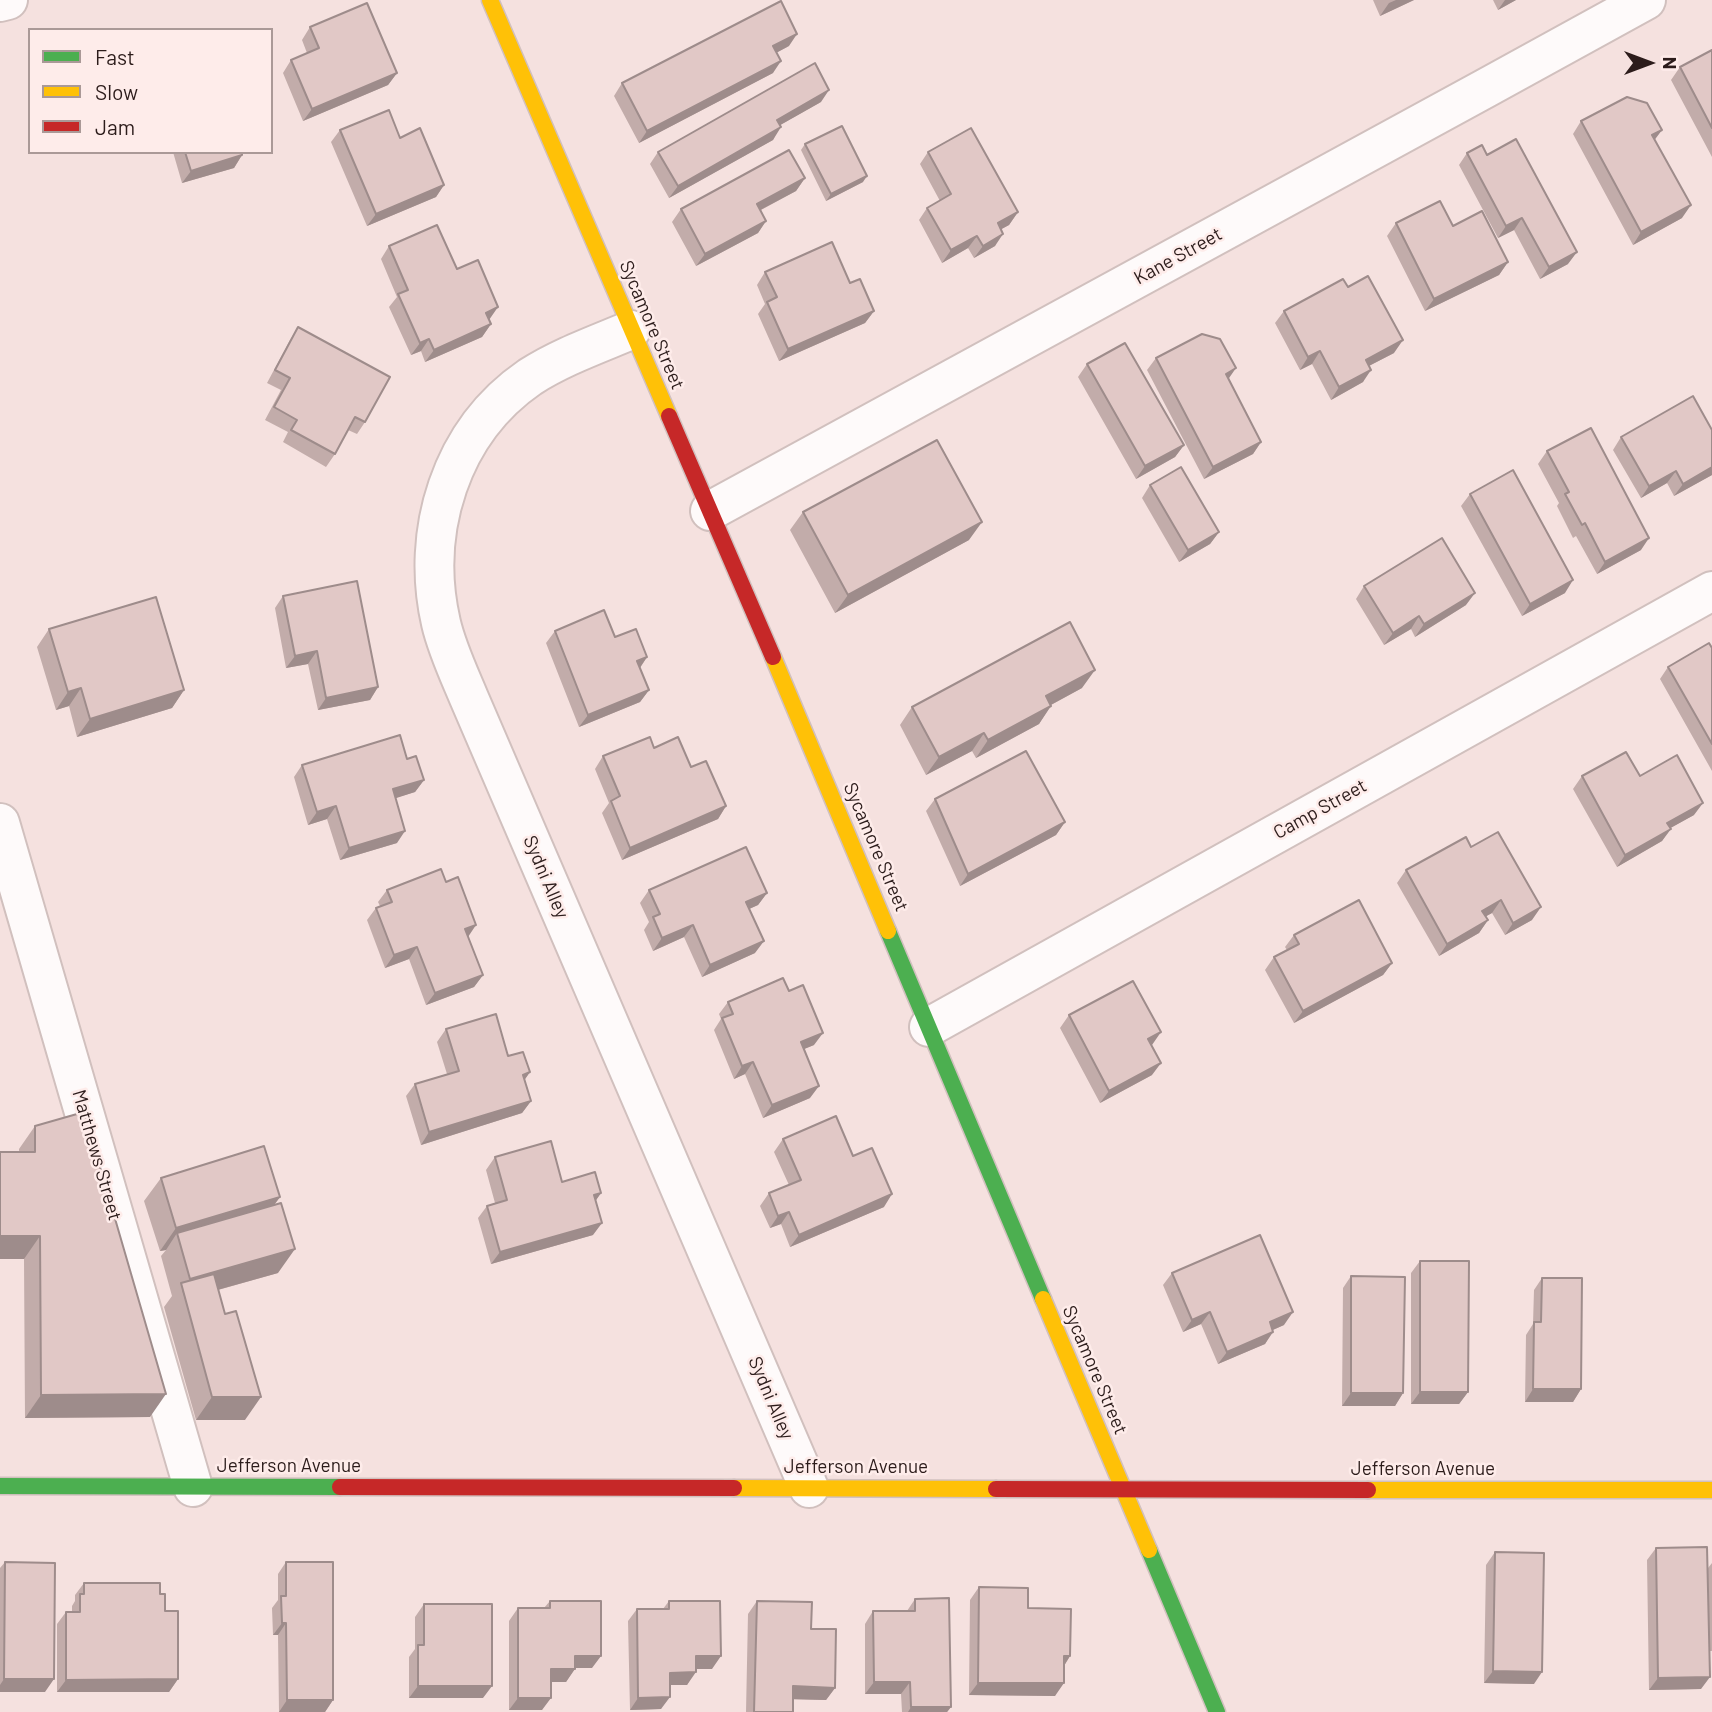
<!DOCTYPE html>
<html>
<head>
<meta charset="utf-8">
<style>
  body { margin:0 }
  #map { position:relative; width:1712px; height:1712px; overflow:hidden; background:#f5e1df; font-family:Barlow,sans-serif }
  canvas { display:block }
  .legend { position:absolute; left:28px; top:28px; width:245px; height:126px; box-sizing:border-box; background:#feecea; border:2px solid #aa9997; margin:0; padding:9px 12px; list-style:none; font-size:21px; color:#2c1c1b }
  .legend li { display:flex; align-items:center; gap:14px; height:35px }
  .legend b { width:35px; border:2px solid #aa9997 }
  .north { position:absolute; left:1614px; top:28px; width:70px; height:70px; -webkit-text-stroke:5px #feecea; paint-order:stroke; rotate:90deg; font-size:19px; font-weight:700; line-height:28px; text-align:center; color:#2c1c1b }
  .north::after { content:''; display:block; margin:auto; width:24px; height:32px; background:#2c1c1b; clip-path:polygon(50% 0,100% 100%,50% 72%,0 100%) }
</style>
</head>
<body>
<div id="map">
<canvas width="1712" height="1712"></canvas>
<ul class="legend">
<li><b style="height:9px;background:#4caf50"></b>Fast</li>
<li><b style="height:9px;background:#ffc107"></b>Slow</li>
<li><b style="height:9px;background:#c62828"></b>Jam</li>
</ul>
<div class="north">N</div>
</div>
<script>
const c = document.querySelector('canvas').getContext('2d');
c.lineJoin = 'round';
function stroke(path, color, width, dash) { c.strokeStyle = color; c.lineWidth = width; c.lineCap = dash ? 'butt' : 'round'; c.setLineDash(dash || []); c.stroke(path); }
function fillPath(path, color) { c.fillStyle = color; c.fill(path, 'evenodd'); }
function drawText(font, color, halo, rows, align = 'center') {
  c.font = font + ' Barlow,sans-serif'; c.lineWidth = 5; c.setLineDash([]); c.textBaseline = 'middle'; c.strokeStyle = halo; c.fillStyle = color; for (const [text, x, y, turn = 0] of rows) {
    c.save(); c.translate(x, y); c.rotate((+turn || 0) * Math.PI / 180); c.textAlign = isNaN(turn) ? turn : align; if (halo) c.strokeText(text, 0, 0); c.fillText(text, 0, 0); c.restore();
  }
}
const street = new Path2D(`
  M0 2 8 0
  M631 330C598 344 561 357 530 377 450 432 420 532 441 623 447 649 459 674 469 698L809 1488
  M710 511 1486 88 1646 0
  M0 823 193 1487
  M929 1027 1712 591`);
const fast = new Path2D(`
  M888 931 1043 1299
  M0 1486 340 1487
  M1149 1550 1217 1712`);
const slow = new Path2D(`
  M490 0 669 416
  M773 657 888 931
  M1043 1299 1149 1550
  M734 1488 996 1489
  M1368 1490H1712`);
const jam = new Path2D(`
  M669 416 773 657
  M340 1487 734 1488
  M996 1489 1368 1490`);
const wall = new Path2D(`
  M1373 0H1414L1380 16Z
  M1493 0H1516L1498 10Z
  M310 27 397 73 388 85 303 121 283 73 291 60 307 53 302 40Z
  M789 46 777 52 773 73 639 143 614 96 622 83Z
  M1712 50V157L1671 80 1680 67Z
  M821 102 780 125 773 140 669 198 650 164 658 152Z
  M1581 121 1655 140 1682 218 1633 245 1573 134Z
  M340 130 444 185 436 197 367 226 331 142Z
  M805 144 863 182 826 201 801 150Z
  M173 152H242V155L234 168 182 183Z
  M928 152 1018 212 1009 225 1001 229 995 246 974 258 968 248 942 263 919 220 927 208 940 201 920 164Z
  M1467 153 1487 155 1568 264 1540 279 1514 230 1498 238 1459 165Z
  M805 178 796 191 761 210 766 221 758 233 696 266 672 222 681 209Z
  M1396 223 1453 226 1508 262 1499 275 1425 311 1387 236Z
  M389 246 457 269 491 324 482 337 425 362 421 351 411 355 389 307 397 297 381 259Z
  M765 272 850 283 874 311 865 323 779 361 758 314 765 304 757 285Z
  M1348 287 1394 353 1369 366 1363 382 1331 400 1312 364 1300 370 1275 323 1284 311Z
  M298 327 365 422 357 434 348 430 335 454 326 467 283 442 288 432 265 420 281 390 267 383 290 340Z
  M1156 358 1229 379 1261 442 1253 454 1204 479 1147 370Z
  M1087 364 1184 445 1175 457 1136 479 1078 377Z
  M1621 437 1712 475 1674 496 1667 483 1641 498 1613 450Z
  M1547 451 1641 550 1597 574 1576 536 1573 538 1557 506 1559 503 1538 464Z
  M1150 485 1219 532 1210 544 1179 562 1142 498Z
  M1470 494 1565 593 1522 616 1461 506Z
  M803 512 969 540 835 613 790 530Z
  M1364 586 1466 605 1415 637 1411 629 1384 645 1356 599Z
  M283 596 378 687 370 700 318 710 308 664 286 668 275 608Z
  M49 629 184 690 172 708 77 737 69 706 56 710 37 647Z
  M555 631 615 637 647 657 640 668 649 690 640 702 579 727 546 643Z
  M1712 648V771L1660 679 1668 667Z
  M1082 688 1051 705 1039 724 976 758 972 751 926 775 900 725 912 707Z
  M654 748 691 767 726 806 718 819 622 860 602 813 609 803 595 769 603 756Z
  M407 759 424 780 415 792 395 798 397 843 340 860 327 819 308 825 294 777 302 765Z
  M1582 776H1640L1694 815 1670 828 1662 841 1617 867 1573 789Z
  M935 799 1065 822 1056 835 960 886 926 811Z
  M1471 847 1532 920 1505 935 1492 913 1486 916 1488 920 1479 933 1439 956 1397 883 1406 870Z
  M387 890 468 937 483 975 474 987 426 1005 409 959 385 968 367 920 376 908 380 906 378 902Z
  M649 890 767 893 758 905 749 909 755 953 702 977 684 937 653 951 644 930 649 922 640 903Z
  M1294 935 1392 963 1383 975 1294 1023 1265 970 1274 957 1287 950 1285 947Z
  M728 1002 814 1045 804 1049 810 1098 763 1118 745 1074 734 1079 714 1030 721 1019 719 1014Z
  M1069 1015 1152 1045H1151L1152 1075 1100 1103 1060 1028Z
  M446 1029 508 1056 530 1072 524 1080 531 1101 522 1113 421 1145 406 1096 415 1084 447 1074 437 1042Z
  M35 1126 150 1417 25 1418 24 1259 19 1149Z
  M783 1139 853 1156 884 1207 790 1247 781 1224 770 1228 760 1206 769 1193 789 1185 774 1152Z
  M495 1157 562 1182 601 1193 595 1201 593 1235 491 1264 478 1218 487 1206 495 1203 486 1170Z
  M161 1178 280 1197 274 1205 278 1273 218 1290 245 1420H196L164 1307 172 1296 161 1256 166 1250 160 1251 144 1201Z
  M1420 1261 1468 1392 1459 1404H1411V1273Z
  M1172 1273 1284 1325 1273 1330 1265 1344 1218 1364 1201 1324 1183 1332 1163 1285Z
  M1351 1276 1403 1393 1395 1406H1342L1343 1288Z
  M1542 1278 1581 1389 1573 1402H1525L1526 1335 1533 1324 1534 1290Z
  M1656 1548 1708 1568 1712 1563V1651H1709L1701 1689 1649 1690 1647 1560Z
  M1495 1552 1534 1684 1484 1683 1486 1565Z
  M5 1562 45 1692H0V1568Z
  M286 1562 333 1700 325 1712H279L278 1635H273L272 1608 278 1600V1574Z
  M84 1583 160 1594 165 1611 178 1679 169 1692H57V1624L66 1612H72V1606L75 1601V1595Z
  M979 1587 1028 1608 1070 1656 1064 1666 1055 1696 969 1695 970 1600Z
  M915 1599 951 1707 947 1712H902L901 1694H865V1624L873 1611H907Z
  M550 1601 592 1668H575L566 1682H551L542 1710H509V1621L518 1608H544Z
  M669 1601 712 1669H696L687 1685H670L661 1709 630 1710 628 1621 637 1609H663Z
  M757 1601 811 1629 835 1688 826 1700 793 1699V1712H746L748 1614Z
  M424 1604 483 1698H409V1657L415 1649V1617Z`);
const shadedWall = new Path2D(`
  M1396 0H1414L1380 16 1389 3Z
  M1505 0H1516L1498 10Z
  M797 34 789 46 765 59 773 46Z
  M781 61 773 73 639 143 647 131Z
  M397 73 388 85 303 121 312 109Z
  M829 90 821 102 768 132 777 120Z
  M781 127 773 140 669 198 678 186Z
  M1662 130 1653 142 1652 135Z
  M242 155 234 168 182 183 191 171Z
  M867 176 863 182 826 201 831 194Z
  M805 178 796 191 749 216 757 204Z
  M444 185 436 197 367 226 376 214Z
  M1691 205 1682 218 1633 245 1641 232Z
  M1018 212 1009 225 989 236 998 223Z
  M1522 218 1514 230 1498 238 1506 226Z
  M766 221 758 233 696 266 705 254Z
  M1003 234 995 246 974 258 983 246Z
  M977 236 968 248 942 263 951 250Z
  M1577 252 1568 264 1540 279 1549 267Z
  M1508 262 1499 275 1425 311 1434 299Z
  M498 307 489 320 486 313Z
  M874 311 865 323 779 361 788 349Z
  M491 324 482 337 425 362 434 350Z
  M429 339 421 351 411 355 420 343Z
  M1403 340 1394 353 1357 372 1366 360Z
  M1320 351 1312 364 1300 370 1308 357Z
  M1236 368 1227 381 1226 374Z
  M1371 370 1363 382 1331 400 1339 387Z
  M1261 442 1253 454 1204 479 1213 467Z
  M1184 445 1175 457 1136 479 1145 466Z
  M1712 467V475L1674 496 1683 484Z
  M1676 471 1667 483 1641 498 1649 486Z
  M982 522 969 540 835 613 848 595Z
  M1219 532 1210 544 1179 562 1188 550Z
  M1649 538 1641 550 1597 574 1605 562Z
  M1573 580 1565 593 1522 616 1530 604Z
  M1475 593 1466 605 1415 637 1424 624Z
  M1419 616 1411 629 1384 645 1393 633Z
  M317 651 308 664 286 668 295 656Z
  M647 657 639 669 637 661Z
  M1095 670 1082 688 1034 714 1046 696Z
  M378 687 370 700 318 710 326 698Z
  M81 688 69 706 56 710 68 692Z
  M184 690 172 708 77 737 90 719Z
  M649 690 640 702 579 727 588 715Z
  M1051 706 1039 724 976 758 988 740Z
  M984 733 972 751 926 775 939 757Z
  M424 780 415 792 384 802 393 789Z
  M1703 803 1694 815 1658 835 1667 823Z
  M336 806 327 819 308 825 317 812Z
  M726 806 718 819 622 860 630 848Z
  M1065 822 1056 835 960 886 968 874Z
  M1671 829 1662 841 1617 867 1625 855Z
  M405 831 397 843 340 860 349 848Z
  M767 893 758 905 738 914 746 902Z
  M1501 900 1492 913 1474 923 1482 911Z
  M1541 907 1532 920 1505 935 1513 923Z
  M1488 920 1479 933 1439 956 1447 944Z
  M476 925 468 937 465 929Z
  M693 925 684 937 653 951 662 938Z
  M764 941 755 953 702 977 710 965Z
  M417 947 409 959 385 968 394 955Z
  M1392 963 1383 975 1294 1023 1303 1011Z
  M483 975 474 987 426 1005 435 993Z
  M1161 1032 1152 1045 1139 1052 1148 1039Z
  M823 1033 814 1045 792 1054 801 1042Z
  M753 1062 745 1074 734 1079 742 1066Z
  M1161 1063 1152 1075 1100 1103 1109 1091Z
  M530 1072 521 1085 523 1075Z
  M819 1086 810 1098 763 1118 772 1105Z
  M531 1101 522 1113 421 1145 429 1132Z
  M601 1193 592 1206 594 1195Z
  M892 1194 884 1207 790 1247 799 1235Z
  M280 1197 263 1220 177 1233 166 1250 160 1251 176 1228Z
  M789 1212 781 1224 770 1228 778 1216Z
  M602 1223 593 1235 491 1264 500 1252Z
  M0 1236H40L24 1259H0Z
  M295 1249 278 1273 185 1299 182 1290 190 1279Z
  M1210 1312 1201 1324 1183 1332 1192 1320Z
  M1293 1312 1284 1325 1261 1335 1270 1322Z
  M1273 1332 1265 1344 1218 1364 1227 1352Z
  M1533 1389H1581L1573 1402H1525Z
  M1420 1392H1468L1459 1404H1411Z
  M1351 1393H1403L1395 1406H1342Z
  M166 1394 150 1417 25 1418 41 1395Z
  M212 1397H261L245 1420H196Z
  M282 1623H286L278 1635H273Z
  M575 1656H601L592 1668H566Z
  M696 1656H721L712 1669H687Z
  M1064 1656H1070L1062 1669Z
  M551 1669H575L566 1682H542Z
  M1493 1671 1542 1672 1534 1684 1484 1683Z
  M696 1672 687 1685H661L670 1673Z
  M1710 1677 1701 1689 1649 1690 1658 1678Z
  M4 1679H54L45 1692H0V1685Z
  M178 1679 169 1692H57L66 1680Z
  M874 1682H910L901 1694H865Z
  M978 1683H1064L1055 1696 969 1695Z
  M418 1686H492L483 1698H409Z
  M793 1686 835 1688 826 1700 784 1699Z
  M670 1697 661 1709 630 1710 638 1698Z
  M518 1698H551L542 1710H509Z
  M287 1700H333L325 1712H279Z
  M911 1707H951L947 1712H908Z`);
const building = new Path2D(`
  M781 1 797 34 773 46 781 61 647 131 622 83Z
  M367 3 397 73 312 109 291 60 319 48 310 27Z
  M1712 50V128L1680 67Z
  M815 63 829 90 777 120 781 127 678 186 658 152Z
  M1627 97 1647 103 1662 130 1652 135 1691 205 1641 232 1581 121Z
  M389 110 400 138 420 128 444 185 376 214 340 130Z
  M842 126 867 176 831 194 805 144Z
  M971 128 1018 212 998 223 1003 234 983 246 977 236 951 250 927 208 951 194 928 152Z
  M1516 139 1577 252 1549 267 1522 218 1506 226 1467 153 1482 145 1487 155Z
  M789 150 805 178 757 204 766 221 705 254 681 209Z
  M185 152H242V155L191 171Z
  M1440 201 1453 226 1482 211 1508 262 1434 299 1396 223Z
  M437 225 457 269 478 260 498 307 486 313 491 324 434 350 429 339 420 343 398 294 408 290 389 246Z
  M832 242 850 283 860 279 874 311 788 349 767 302 777 297 765 272Z
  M1368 276 1403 340 1366 360 1371 370 1339 387 1320 351 1308 357 1284 311 1343 279 1348 287Z
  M298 327 390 377 365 422 355 417 335 454 291 430 297 420 274 407 290 378 275 370Z
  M1202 334 1220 339 1236 368 1226 374 1261 442 1213 467 1156 358Z
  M1125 343 1184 445 1145 466 1087 364Z
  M1693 396 1712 430V467L1683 484 1676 471 1649 486 1621 437Z
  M1591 428 1649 538 1605 562 1585 523 1582 525 1565 494 1569 492 1547 451Z
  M937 440 982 522 848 595 803 512Z
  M1181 467 1219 532 1188 550 1150 485Z
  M1513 470 1573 580 1530 604 1470 494Z
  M1442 538 1475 593 1424 624 1419 616 1393 633 1364 586Z
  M357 581 378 687 326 698 317 651 295 656 283 596Z
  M156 597 184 690 90 719 81 688 68 692 49 629Z
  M604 610 615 637 636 629 647 657 637 661 649 690 588 715 555 631Z
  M1070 622 1095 670 1046 696 1051 706 988 740 984 733 939 757 912 707Z
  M1709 643 1712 648V744L1668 667Z
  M400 735 407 759 416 756 424 780 393 789 405 831 349 848 336 806 317 812 302 765Z
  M650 737 654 748 678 737 691 767 706 761 726 806 630 848 611 801 620 796 603 756Z
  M1026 751 1065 822 968 874 935 799Z
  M1626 752 1640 776 1677 755 1703 803 1667 823 1671 829 1625 855 1582 776Z
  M1498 832 1541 907 1513 923 1501 900 1482 911 1488 920 1447 944 1406 870 1466 837 1471 847Z
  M746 847 767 893 746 902 764 941 710 965 693 925 662 938 653 917 660 914 649 890Z
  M441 869 446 882 458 877 476 925 465 929 483 975 435 993 417 947 394 955 376 908 392 902 387 890Z
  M1359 900 1392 963 1303 1011 1274 957 1299 944 1294 935Z
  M783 978 789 991 803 985 823 1033 801 1042 819 1086 772 1105 753 1062 742 1066 722 1018 733 1014 728 1002Z
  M1133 981 1161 1032 1148 1039 1161 1063 1109 1091 1069 1015Z
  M496 1014 508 1056 523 1052 530 1072 523 1075 531 1101 429 1132 415 1084 459 1071 446 1029Z
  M84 1112 166 1394 41 1395 40 1236H0V1152H35V1126Z
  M836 1116 853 1156 872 1148 892 1194 799 1235 789 1212 778 1216 769 1193 801 1180 783 1139Z
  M551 1141 562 1182 595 1172 601 1193 594 1195 602 1223 500 1252 487 1206 507 1200 495 1157Z
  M264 1146 280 1197 176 1228 161 1178Z
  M281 1203 295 1249 190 1279 177 1233Z
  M1260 1235 1293 1312 1270 1322 1273 1332 1227 1352 1210 1312 1192 1320 1172 1273Z
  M1420 1261H1469L1468 1392H1420Z
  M214 1274 225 1314 236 1311 261 1397H212L181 1283Z
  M1351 1276 1405 1277 1403 1393H1351Z
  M1542 1278H1582L1581 1389H1533L1534 1322H1541Z
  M1707 1547 1710 1677 1658 1678 1656 1548Z
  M1495 1552 1544 1553 1542 1672 1493 1671Z
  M5 1562 55 1563 54 1679H4Z
  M286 1562H333V1700H287L286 1623H282L281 1596H286Z
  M84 1583H160V1594H165V1611H178V1679L66 1680V1612H80V1594H84Z
  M979 1587 1028 1588V1608L1071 1609 1070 1656H1064V1683H978Z
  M949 1598 951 1707H911L910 1682H874L873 1611H915V1599Z
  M550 1601H601V1656H575V1669H551V1698H518V1608H550Z
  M669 1601H720L721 1656H696V1672L670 1673V1697L638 1698 637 1609H669Z
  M757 1601 812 1602 811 1629H836L835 1688 793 1686V1712H754Z
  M424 1604H492V1686H418V1645H424Z`);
const streetNames = [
  ["Kane Street",1178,256,-29],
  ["Sycamore Street",652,325,67],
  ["Camp Street",1320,809,-29],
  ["Sycamore Street",876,847,67],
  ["Sydni Alley",546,877,67],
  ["Matthews Street",97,1155,74],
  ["Sycamore Street",1095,1370,67],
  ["Sydni Alley",771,1398,67],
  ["Jefferson Avenue",289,1466],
  ["Jefferson Avenue",856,1467],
  ["Jefferson Avenue",1423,1469]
];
stroke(street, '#d1c0be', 42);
stroke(fast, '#d1c0be', 19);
stroke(slow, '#d1c0be', 19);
stroke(jam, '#d1c0be', 19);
stroke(street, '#fefafa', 38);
stroke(fast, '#4caf50', 16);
stroke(slow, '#ffc107', 16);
stroke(jam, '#c62828', 16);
fillPath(wall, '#c2acaa');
fillPath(shadedWall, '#9e8c8b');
fillPath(building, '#e1c8c6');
stroke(building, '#9e8c8b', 2);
drawText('19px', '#2c1c1b', '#feecea', streetNames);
</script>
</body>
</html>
